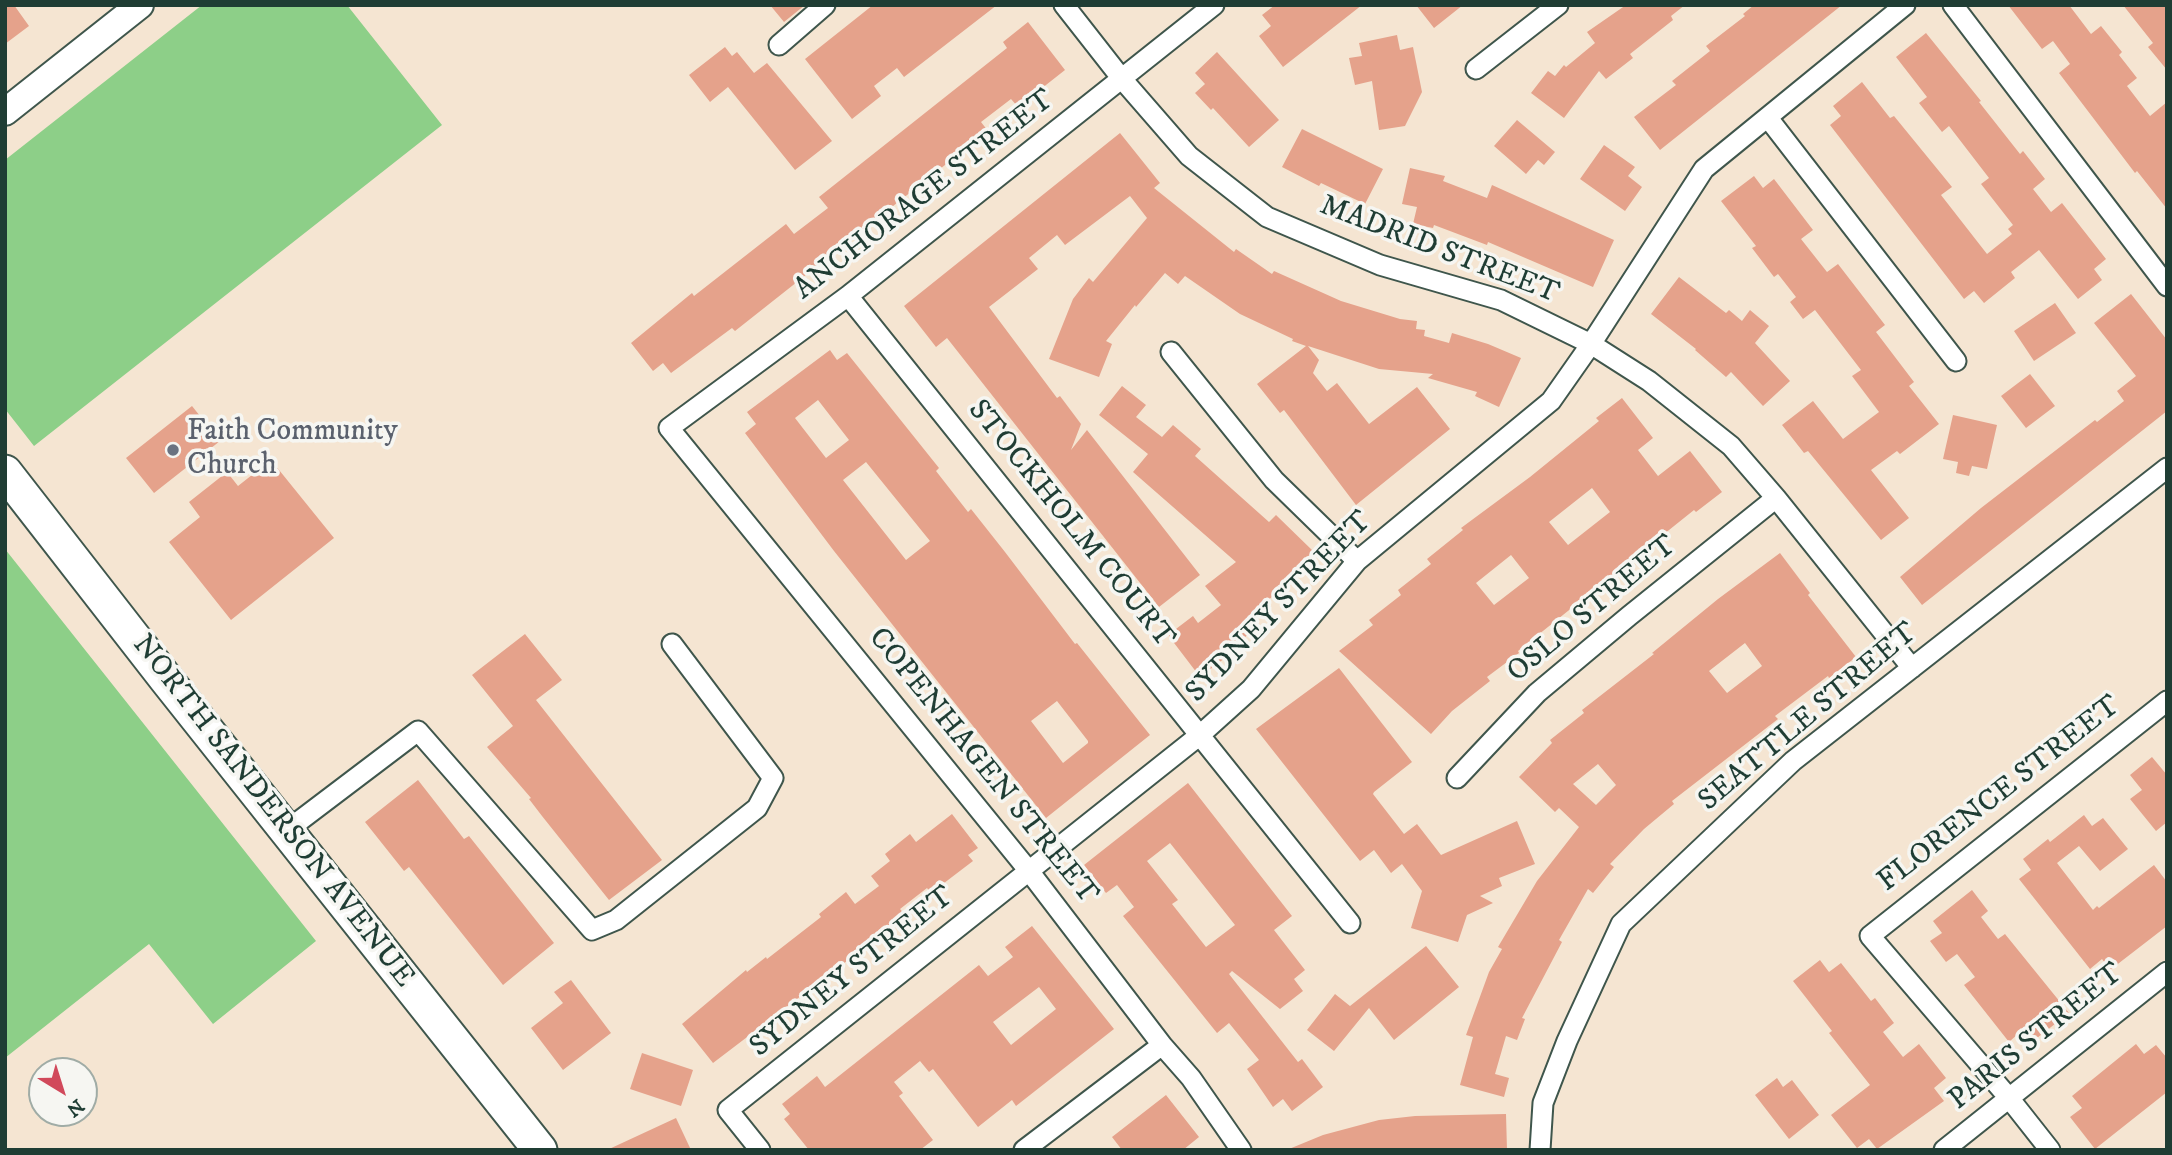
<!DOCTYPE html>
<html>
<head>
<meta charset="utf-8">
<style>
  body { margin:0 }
  #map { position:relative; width:2172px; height:1155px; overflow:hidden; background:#f5e5d2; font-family:"IM FELL DW Pica",serif }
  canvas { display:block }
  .frame { position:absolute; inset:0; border:7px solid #1f3d34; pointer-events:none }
  .north { position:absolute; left:28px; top:1057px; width:70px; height:70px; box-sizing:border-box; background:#f6f6f2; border:2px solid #a0aca6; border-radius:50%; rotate:142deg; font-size:19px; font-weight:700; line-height:28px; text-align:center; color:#1f3d34 }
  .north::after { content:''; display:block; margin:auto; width:24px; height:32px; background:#d1495b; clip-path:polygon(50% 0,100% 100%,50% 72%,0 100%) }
</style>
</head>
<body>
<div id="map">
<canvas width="2172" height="1155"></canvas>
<div class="frame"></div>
<div class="north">N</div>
</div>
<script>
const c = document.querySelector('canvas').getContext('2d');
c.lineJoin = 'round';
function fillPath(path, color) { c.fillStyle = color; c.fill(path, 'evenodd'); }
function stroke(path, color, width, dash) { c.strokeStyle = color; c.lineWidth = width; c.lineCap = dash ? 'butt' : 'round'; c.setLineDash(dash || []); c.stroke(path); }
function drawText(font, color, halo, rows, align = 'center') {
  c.font = font + ' "IM FELL DW Pica",serif'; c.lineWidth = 7; c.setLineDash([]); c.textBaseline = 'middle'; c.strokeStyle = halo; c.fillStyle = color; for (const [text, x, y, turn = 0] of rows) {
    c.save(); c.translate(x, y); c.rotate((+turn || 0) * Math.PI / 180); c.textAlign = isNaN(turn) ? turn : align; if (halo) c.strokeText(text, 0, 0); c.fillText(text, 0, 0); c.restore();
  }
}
const green = new Path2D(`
  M202 5H347L442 125 34 446 5 409V160Z
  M5 549 316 941 213 1024 149 944 5 1058Z`);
const building = new Path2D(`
  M5 5H14L29 26 5 44Z
  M770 5H805L784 22Z
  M873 5H997L904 77 897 68 874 86 881 96 852 119 805 59Z
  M1275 5H1362L1283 67 1259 36 1271 26 1262 15Z
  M1416 5H1463L1434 28Z
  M1626 5H1685L1671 16 1673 20 1630 54 1633 58 1606 79 1599 71 1564 118 1531 93 1548 71 1555 76 1564 65 1566 67 1595 43 1587 32Z
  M1754 5H1842L1660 150 1634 117 1676 85 1672 81 1710 51 1706 46 1745 16 1743 14Z
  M2008 5H2069L2091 34 2101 26 2122 52 2119 55 2137 78 2127 86 2150 116 2167 102V209L2137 171 2135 173 2059 73 2070 64 2053 41 2042 49Z
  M2123 5H2167V70L2148 47 2153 43Z
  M1028 22 1065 70 1018 107 1011 99 981 122 988 131 735 331 732 328 671 373 663 363 653 371 631 343 692 293 694 296 786 224 794 234 828 208 819 197 1007 48 1003 42Z
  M1926 33 1981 101 1979 102 2020 154 2023 151 2045 179 2033 189 2051 212 2062 203 2106 259 2094 269 2102 280 2078 299 2039 250 2011 272 2015 278 1984 303 1974 291 1964 299 1830 125 1841 116 1833 106 1862 82 1890 118 1894 116 1952 187 1941 195 1987 254 2012 234 2008 229 2013 225 1981 184 1989 178 1949 126 1942 132 1919 103 1927 97 1896 57Z
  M1397 35 1400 50 1413 47 1422 92 1405 126 1379 130 1372 81 1355 85 1349 58 1362 56 1359 43Z
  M725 47 732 56 737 52 754 73 767 63 832 141 795 170 728 87 710 102 689 75Z
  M1217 52 1279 120 1249 147 1213 108 1211 110 1195 93 1205 84 1195 73Z
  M1517 120 1555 152 1544 165 1538 160 1526 174 1494 146Z
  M1302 129 1383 169 1365 204 1321 183 1319 186 1282 167Z
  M1120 133 1160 183 1154 188 1234 252 1236 249 1272 274 1274 271 1341 301 1400 319 1417 321 1416 329 1425 330 1424 336 1449 343 1452 333 1488 344 1521 358 1499 407 1475 396 1477 392 1428 378 1433 374 1379 369 1308 346 1319 360 1313 373 1327 391 1337 383 1369 424 1417 387 1450 429 1356 505 1284 410 1280 413 1257 384 1306 346 1292 341 1293 339 1240 314 1185 276 1178 284 1165 273 1136 307 1135 305 1106 341 1112 344 1099 377 1049 359 1073 299 1089 278 1093 282 1147 218 1130 196 1065 245 1057 235 1029 258 1038 269 989 307 1057 398 1060 396 1081 424 1071 450 1087 430 1200 575 1159 607 947 338 936 347 904 306Z
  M1604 145 1635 167 1628 176 1642 187 1625 211 1580 179Z
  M1410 168 1445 176 1443 181 1487 198 1492 185 1614 240 1593 287 1488 242 1487 245 1434 225 1433 228 1413 224 1417 207 1402 204Z
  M1754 176 1763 188 1774 179 1813 230 1801 239 1827 272 1838 264 1885 325 1876 332 1914 382 1909 386 1939 424 1900 454 1897 451 1871 470 1909 518 1881 540 1808 451 1804 453 1782 425 1813 401 1843 439 1879 412 1852 376 1861 370 1815 310 1803 319 1790 302 1796 297 1778 274 1774 277 1752 248 1756 246 1721 201Z
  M1679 277 1726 313 1729 310 1742 321 1750 310 1769 326 1755 343 1790 381 1763 406 1731 372 1726 377 1695 350 1696 349 1651 314Z
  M2131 294 2167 340V411L1922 605 1900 577 1981 508 2095 420 2097 422 2124 401 2117 391 2136 376 2094 323Z
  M2055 303 2076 333 2034 361 2014 331Z
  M830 350 837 360 847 353 939 468 936 471 968 512 971 509 1005 552 1075 644 1077 643 1150 735 1046 818 834 551 745 433 756 424 747 412ZM818 400 849 440 826 458 795 418ZM866 462 930 541 906 560 843 480ZM1057 701 1088 741V743L1063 763 1031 721Z
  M2030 374 2055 406 2026 428 2001 396Z
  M1122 386 1146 405 1136 417 1162 437 1173 425 1201 449 1195 456 1269 522 1276 515 1313 551 1280 587 1282 589 1248 616 1252 620 1243 627 1249 634 1223 654 1225 658 1200 677 1168 635 1193 616 1198 623 1221 605 1205 586 1236 562 1133 472 1148 454 1099 415Z
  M1622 398 1653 438 1638 450 1658 476 1690 451 1722 492 1696 512 1694 510 1518 651 1519 653 1487 677 1490 681 1452 711 1431 734 1339 651 1373 625 1369 620 1401 595 1398 590 1431 564 1427 559 1463 530 1461 528 1530 477 1599 421 1596 418ZM1592 488 1610 512 1568 545 1549 522ZM1511 555 1529 578 1494 605 1476 583Z
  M192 406 220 441 154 493 126 458Z
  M1953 415 1997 425 1987 469 1972 466 1969 476 1956 473 1958 462 1943 459Z
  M271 460 334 538 231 620 169 542 200 517 189 502 227 472 238 486Z
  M1780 553 1810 593 1808 595 1856 657 1829 678 1828 676 1775 716 1778 719 1672 801 1674 804 1644 829 1610 864 1614 867 1593 893 1588 889 1559 940 1562 942 1522 1018 1525 1019 1517 1040 1506 1036 1495 1074 1509 1078 1504 1097 1460 1085 1473 1037 1466 1035 1489 972 1502 949 1498 947 1537 881 1579 827 1559 808 1555 812 1519 777 1552 743 1550 740 1584 713 1582 710 1654 654 1652 653 1718 599ZM1745 643 1762 666 1727 693 1709 671ZM1598 764 1616 785 1596 805 1573 784Z
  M525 634 562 680 536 700 662 860 609 900 542 816 529 799 531 798 487 747 513 726 472 675Z
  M1339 668 1412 762 1374 792 1373 794 1404 834 1417 824 1441 855 1517 821 1535 864 1499 878 1502 886 1480 896 1493 903 1467 915 1458 942 1411 928 1422 891 1402 864 1391 873 1374 850 1360 861 1256 729Z
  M2152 757 2167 775V822L2156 831 2130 799 2142 790 2130 775Z
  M418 780 464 839 469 836 554 943 503 985 409 867 404 871 365 822Z
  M1188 783 1292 916 1274 930 1305 970 1294 979 1303 991 1280 1009 1232 971 1229 974 1298 1062 1302 1059 1323 1087 1292 1111 1283 1099 1273 1107 1247 1069 1259 1060 1229 1023 1217 1033 1123 916 1134 907 1117 885 1106 893 1084 865ZM1170 843 1235 925 1206 947 1172 904 1178 900 1147 861Z
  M952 814 978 848 968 855 973 861 931 893 927 888 900 909 906 916 713 1063 682 1024 746 970 747 972 766 957 767 959 821 917 819 914 846 892 855 904 879 886 871 876 890 861 885 854 910 834 916 842Z
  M2084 815 2092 826 2103 818 2128 849 2100 871 2079 846 2057 863 2093 910 2097 906 2099 908 2154 865 2167 882V926L2110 970 2102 959 2090 969 2019 879 2031 870 2023 859 2048 839 2050 842Z
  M1972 890 1988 911 1981 917 1998 939 2005 934 2069 1013 2028 1045 2019 1033 2009 1042 1964 985 1975 977 1957 954 1946 962 1930 941 1942 933 1933 921Z
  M1032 926 1114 1029 1016 1106 1012 1100 978 1127 933 1069 929 1072 920 1061 894 1082 903 1093 899 1096 933 1140 920 1150H809L784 1119 790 1114 782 1104 817 1076 825 1087 979 965 988 976 1013 957 1005 947ZM1039 987 1056 1009 1011 1045 993 1022Z
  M1426 946 1459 987 1394 1040 1369 1008 1334 1051 1307 1030 1335 994 1350 1006Z
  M1820 960 1829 972 1841 963 1871 1001 1875 998 1894 1023 1883 1032 1903 1057 1919 1044 1946 1078 1934 1088 1944 1101 1877 1149 1869 1139 1857 1148 1831 1115 1870 1085 1829 1033 1832 1031 1793 981Z
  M571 980 611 1033 563 1070 531 1028 563 1003 554 992Z
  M2136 1044 2144 1054 2156 1045 2167 1058V1092L2095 1149 2070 1117 2082 1108 2072 1096Z
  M642 1053 693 1070 681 1106 630 1089Z
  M1777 1078 1783 1087 1792 1080 1819 1115 1789 1139 1755 1095Z
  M1166 1095 1199 1137 1183 1150H1122L1112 1137Z
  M1506 1114 1507 1150 1289 1149 1323 1135 1379 1120 1415 1116Z
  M676 1118 691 1150H607Z`);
const street = new Path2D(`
  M1064 5 1122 79 1189 156 1267 217 1380 265 1501 300 1591 344 1649 381 1731 446 1776 498 1912 668
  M1214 5 848 296 669 428 1029 871 1162 1045 1191 1078 1241 1150
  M1953 5 2167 286
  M779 45 825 5
  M1476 69 1558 5
  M1768 118 1956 361
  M848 296 1350 923
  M1171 352 1274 480 1357 561
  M1457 778 1537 693 1629 616 1776 498
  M286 831 418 731 592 930 616 920 757 808 773 778 672 644
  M760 1150 728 1110 1200 735 1251 689 1357 561 1551 401 1591 344 1704 169 1905 5
  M1024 1150 1162 1045
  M1540 1150 1543 1103 1567 1041 1621 924 1793 761 2167 468
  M1944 1150 2167 972
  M2050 1150 2009 1098 1870 936 2167 701`);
const secondary = new Path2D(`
  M5 112 140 5`);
const highway = new Path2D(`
  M5 472 166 679 540 1150`);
const markers = [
  [173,450,7,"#6b7280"]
];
const streetNames = [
  ["ANCHORAGE STREET",925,196,-38],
  ["MADRID STREET",1439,251,21],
  ["STOCKHOLM COURT",1070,525,51],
  ["SYDNEY STREET",1280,608,-46],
  ["OSLO STREET",1593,610,-40],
  ["SEATTLE STREET",1809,718,-40],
  ["COPENHAGEN STREET",982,767,51],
  ["FLORENCE STREET",2000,795,-38],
  ["NORTH SANDERSON AVENUE",272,812,52],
  ["SYDNEY STREET",853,973,-39],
  ["PARIS STREET",2037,1038,-39]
];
const worshipNames = [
  ["Faith Community",187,433],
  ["Church",187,467]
];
fillPath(green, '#8dcf88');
fillPath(building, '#e5a28b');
stroke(street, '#3f564c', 23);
stroke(secondary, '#3f564c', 30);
stroke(highway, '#3f564c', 37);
stroke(street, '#fff', 19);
stroke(secondary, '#fff', 26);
stroke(highway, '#fff', 33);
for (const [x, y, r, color] of markers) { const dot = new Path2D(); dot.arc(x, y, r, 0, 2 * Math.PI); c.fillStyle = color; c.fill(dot); stroke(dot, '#f6f6f2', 2.5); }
drawText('30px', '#1f3d34', '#f6f6f2', streetNames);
drawText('30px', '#5b616d', '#f6f6f2', worshipNames, 'left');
</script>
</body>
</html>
